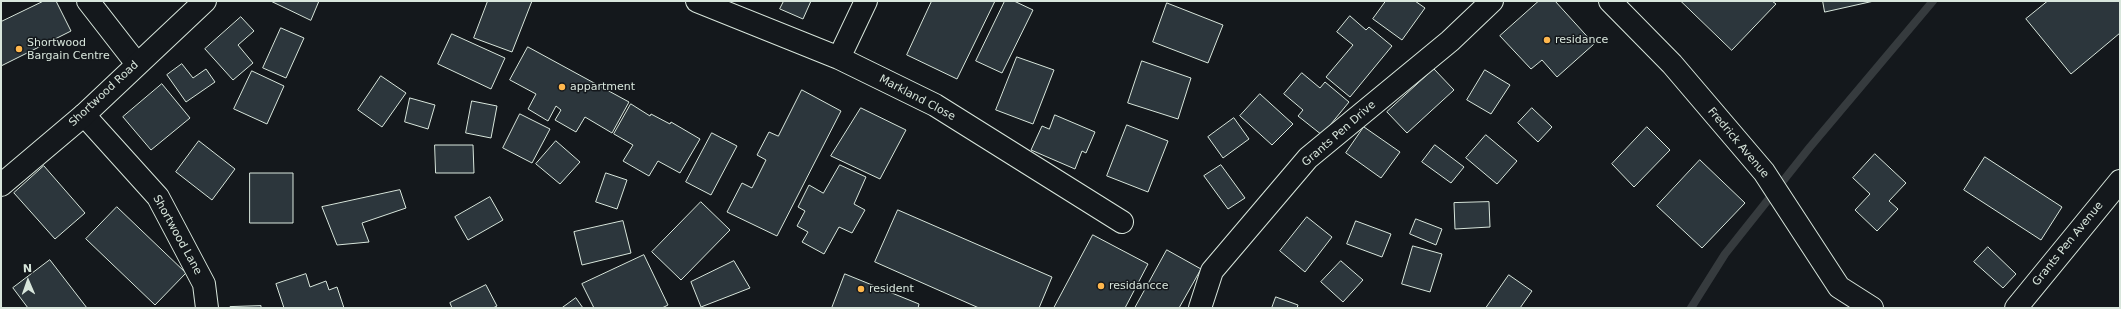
<!DOCTYPE html>
<html>
<head>
<meta charset="utf-8">
<style>
  body { margin:0 }
  #map { position:relative; width:2121px; height:309px; overflow:hidden; background:#14181c; font-family:"DejaVu Sans",sans-serif }
  canvas { display:block }
  .frame { position:absolute; inset:0; border:2px solid #d8e6dc; pointer-events:none }
  .north { position:absolute; left:8px; top:261px; width:40px; height:40px; -webkit-text-stroke:3px #14181c; paint-order:stroke; rotate:358deg; font-size:11px; font-weight:700; line-height:16px; text-align:center; color:#d8e6dc }
  .north::after { content:''; display:block; margin:auto; width:14px; height:18px; background:#d8e6dc; clip-path:polygon(50% 0,100% 100%,50% 72%,0 100%) }
</style>
</head>
<body>
<div id="map">
<canvas width="2121" height="309"></canvas>
<div class="frame"></div>
<div class="north">N</div>
</div>
<script>
const c = document.querySelector('canvas').getContext('2d');
c.lineJoin = 'round';
function stroke(path, color, width, dash) { c.strokeStyle = color; c.lineWidth = width; c.lineCap = dash ? 'butt' : 'round'; c.setLineDash(dash || []); c.stroke(path); }
function fillPath(path, color) { c.fillStyle = color; c.fill(path, 'evenodd'); }
function drawText(font, color, halo, rows, align = 'center') {
  c.font = font + ' "DejaVu Sans",sans-serif'; c.lineWidth = 3; c.setLineDash([]); c.textBaseline = 'middle'; c.strokeStyle = halo; c.fillStyle = color; for (const [text, x, y, turn = 0] of rows) {
    c.save(); c.translate(x, y); c.rotate((+turn || 0) * Math.PI / 180); c.textAlign = isNaN(turn) ? turn : align; if (halo) c.strokeText(text, 0, 0); c.fillText(text, 0, 0); c.restore();
  }
}
const stream = new Path2D(`
  M1691 308 1725 254 1810 147 1933 1`);
const building = new Path2D(`
  M44 1H56L71 31 1 66V22Z
  M271 1H319L311 20Z
  M488 1H532L512 52 474 38Z
  M784 1H811L803 19 780 9Z
  M932 1H995L957 79 907 55Z
  M1005 1H1014L1033 10 1002 73 976 61Z
  M1386 1H1415L1425 8 1402 40 1373 19Z
  M1539 1H1555L1594 44 1557 77 1542 60 1531 69 1500 36Z
  M1681 1H1772L1776 4 1732 50Z
  M1823 1H1874L1825 12Z
  M2048 1H2120V33L2071 74 2026 19Z
  M1167 3 1223 25 1208 63 1153 42Z
  M1350 16 1366 30 1369 27 1392 46 1350 97 1326 77 1353 45 1337 32Z
  M241 17 254 31 238 45 253 63 233 80 205 49Z
  M281 28 304 38 286 78 263 68Z
  M452 34 505 58 491 89 438 64Z
  M528 47 629 102 612 133 585 117 576 132 555 120 561 110 556 106 548 121 528 109 536 94 510 80Z
  M1017 57 1054 70 1033 124 996 110Z
  M1142 61 1191 78 1178 119 1128 103Z
  M182 64 193 78 206 69 215 82 186 102 167 75Z
  M1434 69 1454 90 1407 133 1387 112Z
  M1485 70 1510 85 1491 114 1467 100Z
  M252 71 284 86 267 124 234 109Z
  M1302 73 1320 88 1325 82 1349 102 1322 135 1298 116 1303 110 1284 94Z
  M381 76 406 93 382 127 358 110Z
  M162 84 190 118 151 150 123 117Z
  M802 90 841 111 777 236 727 212 742 183 752 188 766 160 757 155 769 132 778 136Z
  M1260 94 1293 124 1272 145 1240 116Z
  M410 98 435 105 428 129 405 122Z
  M472 101 497 106 491 138 466 133Z
  M631 104 650 116 651 114 670 124 671 122 700 139 680 173 658 161 649 176 623 161 633 145 614 134Z
  M861 108 906 130 880 179 831 156Z
  M1532 108 1552 127 1538 142 1518 123Z
  M520 114 550 129 532 163 503 148Z
  M1055 115 1095 132 1086 153 1082 151 1075 169 1031 150 1042 126 1049 129Z
  M1234 118 1249 139 1223 158 1208 137Z
  M1127 125 1168 141 1148 192 1107 176Z
  M1364 127 1400 152 1381 178 1346 153Z
  M1647 127 1670 150 1634 187 1612 164Z
  M712 133 737 146 711 195 686 182Z
  M1486 135 1517 161 1497 184 1466 158Z
  M199 141 235 169 212 200 176 172Z
  M556 141 580 162 560 184 536 164Z
  M435 145H473L474 173H436Z
  M1435 145 1464 167 1451 183 1422 162Z
  M1875 154 1906 183 1889 201 1898 209 1877 231 1855 210 1870 194 1853 178Z
  M1985 157 2062 207 2041 240 1964 190Z
  M1700 160 1745 203 1702 248 1657 206Z
  M840 165 866 177 854 204 865 210 852 233 839 227 824 254 802 242 808 232 797 226 805 211 798 207 809 185 823 193Z
  M1221 165 1245 198 1228 209 1204 176Z
  M44 166 85 213 55 239 14 193Z
  M250 173H293V223H250Z
  M606 173 627 180 617 209 596 202Z
  M400 190 406 208 362 223 369 242 337 245 322 207Z
  M490 197 503 220 468 240 455 217Z
  M701 202 730 230 681 280 652 252Z
  M1489 202 1490 227 1455 229 1454 203Z
  M117 207 186 273 155 305 86 239Z
  M898 210 1052 277 1039 308H979L875 262Z
  M1307 217 1332 237 1305 272 1280 251Z
  M1416 219 1442 229 1436 245 1410 234Z
  M623 221 631 253 582 265 574 232Z
  M1356 221 1391 234 1382 257 1347 244Z
  M1093 235 1148 264 1125 308H1054Z
  M1413 246 1442 254 1430 292 1402 284Z
  M1988 247 2016 274 2003 288 1974 262Z
  M1167 250 1201 269 1179 308H1135Z
  M644 255 668 305 662 308H594L582 284Z
  M50 260 87 308H28L13 288Z
  M734 261 750 288 701 307 691 282Z
  M1341 261 1363 280 1343 302 1321 282Z
  M306 274 310 287 326 281 329 290 337 287 344 308H284L276 284Z
  M845 274 919 304 918 308H832Z
  M1509 275 1532 291 1520 308H1486Z
  M486 285 497 306 493 308H452L450 303Z
  M1276 297 1298 305 1297 308H1272Z
  M576 298 583 308H562Z
  M261 306V308H230V307Z`);
const street = new Path2D(`
  M88 1 137 64
  M697 1 839 58 935 105 1122 222
  M1610 1 1672 64 1764 172 1839 287 1872 308
  M839 58 866 1
  M84 115 158 197 204 284 207 308
  M1200 308 1212 271 1308 158 1450 41 1492 1
  M2016 308 2120 181`);
const secondary = new Path2D(`
  M1 185 84 115 205 1`);
const markers = [
  [1547,40,4,"#ffb74d"],
  [19,49,4,"#ffb74d"],
  [562,87,4,"#ffb74d"],
  [1101,286,4,"#ffb74d"],
  [861,289,4,"#ffb74d"]
];
const poiNames = [
  ["residance",1555,40],
  ["Shortwood",27,43],
  ["Bargain Centre",27,56],
  ["appartment",570,87],
  ["residancce",1109,286],
  ["resident",869,289]
];
const streetNames = [
  ["Shortwood Road",104,94,-43],
  ["Markland Close",917,98,28],
  ["Grants Pen Drive",1339,134,-41],
  ["Fredrick Avenue",1738,143,50],
  ["Shortwood Lane",177,235,61],
  ["Grants Pen Avenue",2068,244,-51]
];
stroke(stream, '#363b3e', 8);
fillPath(building, '#2c363c');
stroke(building, '#d8e6dc', 1);
stroke(street, '#d8e6dc', 24);
stroke(secondary, '#d8e6dc', 24);
stroke(street, '#14181c', 22);
stroke(secondary, '#14181c', 22);
for (const [x, y, r, color] of markers) { const dot = new Path2D(); dot.arc(x, y, r, 0, 2 * Math.PI); c.fillStyle = color; c.fill(dot); stroke(dot, '#14181c', 1.5); }
drawText('11px', '#d8e6dc', '#14181c', poiNames, 'left');
drawText('11px', '#d8e6dc', '#14181c', streetNames);
</script>
</body>
</html>
